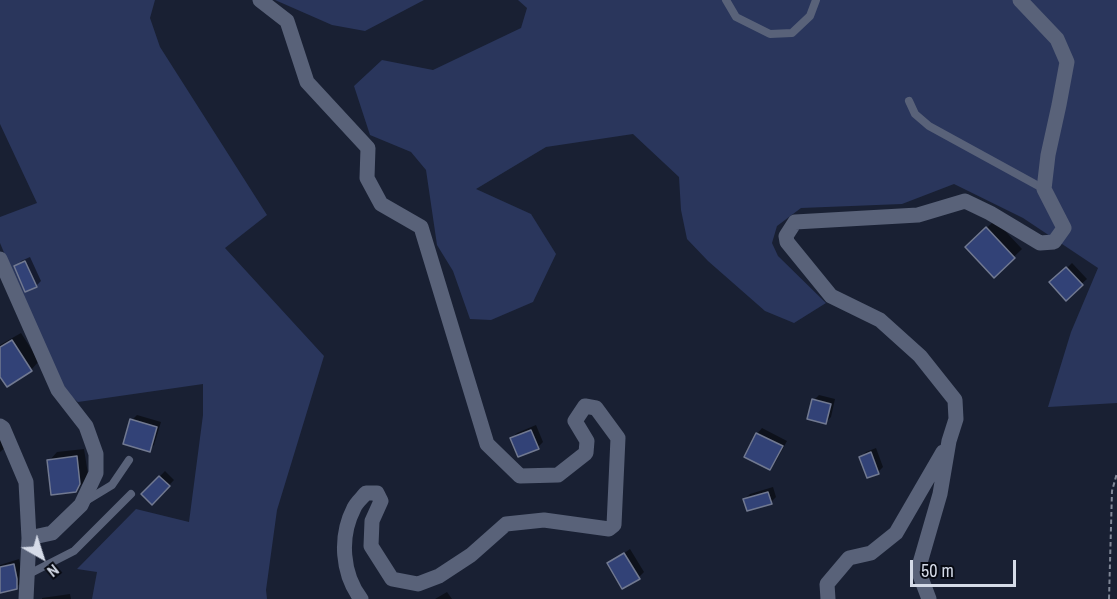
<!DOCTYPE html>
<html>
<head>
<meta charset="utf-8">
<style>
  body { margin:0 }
  #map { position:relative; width:1117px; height:599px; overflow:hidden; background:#192033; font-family:"Archivo Narrow",sans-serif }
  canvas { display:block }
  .north { position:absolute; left:12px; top:527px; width:60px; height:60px; -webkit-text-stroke:4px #070a13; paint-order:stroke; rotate:141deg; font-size:16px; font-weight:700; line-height:24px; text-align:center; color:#d5dbe8 }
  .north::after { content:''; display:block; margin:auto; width:21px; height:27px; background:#d5dbe8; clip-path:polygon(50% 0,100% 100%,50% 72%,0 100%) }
  .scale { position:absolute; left:910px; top:560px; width:106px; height:27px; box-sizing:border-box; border:3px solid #d5dbe8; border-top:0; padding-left:8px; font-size:18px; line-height:21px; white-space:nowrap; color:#d5dbe8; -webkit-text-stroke:4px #070a13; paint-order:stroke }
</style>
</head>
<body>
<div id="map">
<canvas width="1117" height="599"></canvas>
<div class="north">N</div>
<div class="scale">50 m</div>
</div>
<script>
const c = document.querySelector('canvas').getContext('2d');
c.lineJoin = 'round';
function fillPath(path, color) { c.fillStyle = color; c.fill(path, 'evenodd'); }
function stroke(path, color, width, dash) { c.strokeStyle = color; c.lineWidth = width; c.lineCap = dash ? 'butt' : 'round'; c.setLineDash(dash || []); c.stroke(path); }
const green = new Path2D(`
  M0 0H155L150 18 160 47 267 215 225 248 324 356 277 510 266 590 267 599H92L97 572 77 569 136 509 189 522 203 415V384L78 402 61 388 0 243V217L37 203 0 124Z
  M275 0H424L365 31 332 25Z
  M518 0H1117V403L1048 407 1071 332 1098 268 1023 218 954 184 902 204 801 208 777 226 772 243 778 256 826 303 794 323 765 311 708 261 687 239 681 210 679 177 633 134 546 147 476 189 531 214 556 254 533 302 491 320 470 319 453 271 437 245 426 170 411 152 370 135 354 86 382 60 433 70 521 28 527 8Z`);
const shadow = new Path2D(`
  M995 220 1022 249 994 276 967 247Z
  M30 257 41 281 36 286 16 267 21 261Z
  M1072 263 1087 279 1066 298 1052 283Z
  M21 333 39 361 31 370 0 374V345Z
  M819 395 835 399 831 417 826 422 814 400Z
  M137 415 161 422 154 445 149 450 132 420Z
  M536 425 543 442 538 447 512 438 517 433Z
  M762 428 787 441 775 463 770 468 757 434Z
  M0 438 7 446 0 452Z
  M876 448 883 467 878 472 861 457 866 452Z
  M84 449 88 474 84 482 76 491 49 461 57 452Z
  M165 471 174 480 152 503 143 494Z
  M773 487 776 497 771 502 745 499 750 494Z
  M630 549 644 572 639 577 609 564Z
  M19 559 22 573 21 582 16 588 0 585V565Z
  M447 592 452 599H435Z
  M70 594 71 599H42V598Z`);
const building = new Path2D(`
  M986 227 1015 258 994 278 965 247Z
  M25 261 37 287 25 292 14 266Z
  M1066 267 1083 285 1066 301 1049 282Z
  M12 340 32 371 7 387 0 377V347Z
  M812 399 831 404 826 424 807 419Z
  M130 419 157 427 150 452 123 444Z
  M531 430 539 449 518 457 510 438Z
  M756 433 783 446 770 470 744 457Z
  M871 452 879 474 867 478 859 457Z
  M77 456 80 484 76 492 51 495 47 460Z
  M159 476 170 486 152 505 141 494Z
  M768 492 772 504 747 511 743 499Z
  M624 553 640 579 622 589 607 563Z
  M14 564 17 579V589L0 593V567Z`);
const path = new Path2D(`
  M1109 599 1112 491 1117 473`);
const service = new Path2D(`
  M726 0 736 17 770 34 792 33 810 16 816 0
  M909 101 915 114 929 126 1044 189
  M84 502 112 485 129 460
  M27 575 74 551 131 494`);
const minor = new Path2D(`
  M260 0 287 21 307 82 368 148 367 178 381 204 421 227 487 444 520 476 558 475 586 453 587 441 575 421 585 406 596 408 618 438 614 525 609 529 544 520 506 524 471 555 439 576 418 584 392 579 371 546 372 521 381 501 377 493H366C362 498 356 503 354 508 339 537 342 574 361 599
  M0 259 58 390 86 426 96 454V473L81 505 52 533 29 538
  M0 426 3 428 26 482 29 538 26 599
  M828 599 827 584 849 558 871 553 896 533 943 452
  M929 599 918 570 940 494 949 441 956 419 955 400 920 356 880 320 831 296 787 242 786 236 795 222 918 215 965 201 990 213 1040 243 1054 242 1064 228 1044 189 1048 155 1059 105 1067 62 1057 39 1020 0`);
fillPath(green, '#2a365c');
fillPath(shadow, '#0007');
fillPath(building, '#324277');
stroke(building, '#717991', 1.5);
stroke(path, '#808797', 2, [4.5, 3]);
stroke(service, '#596279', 8);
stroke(minor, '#596279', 15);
</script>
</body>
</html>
